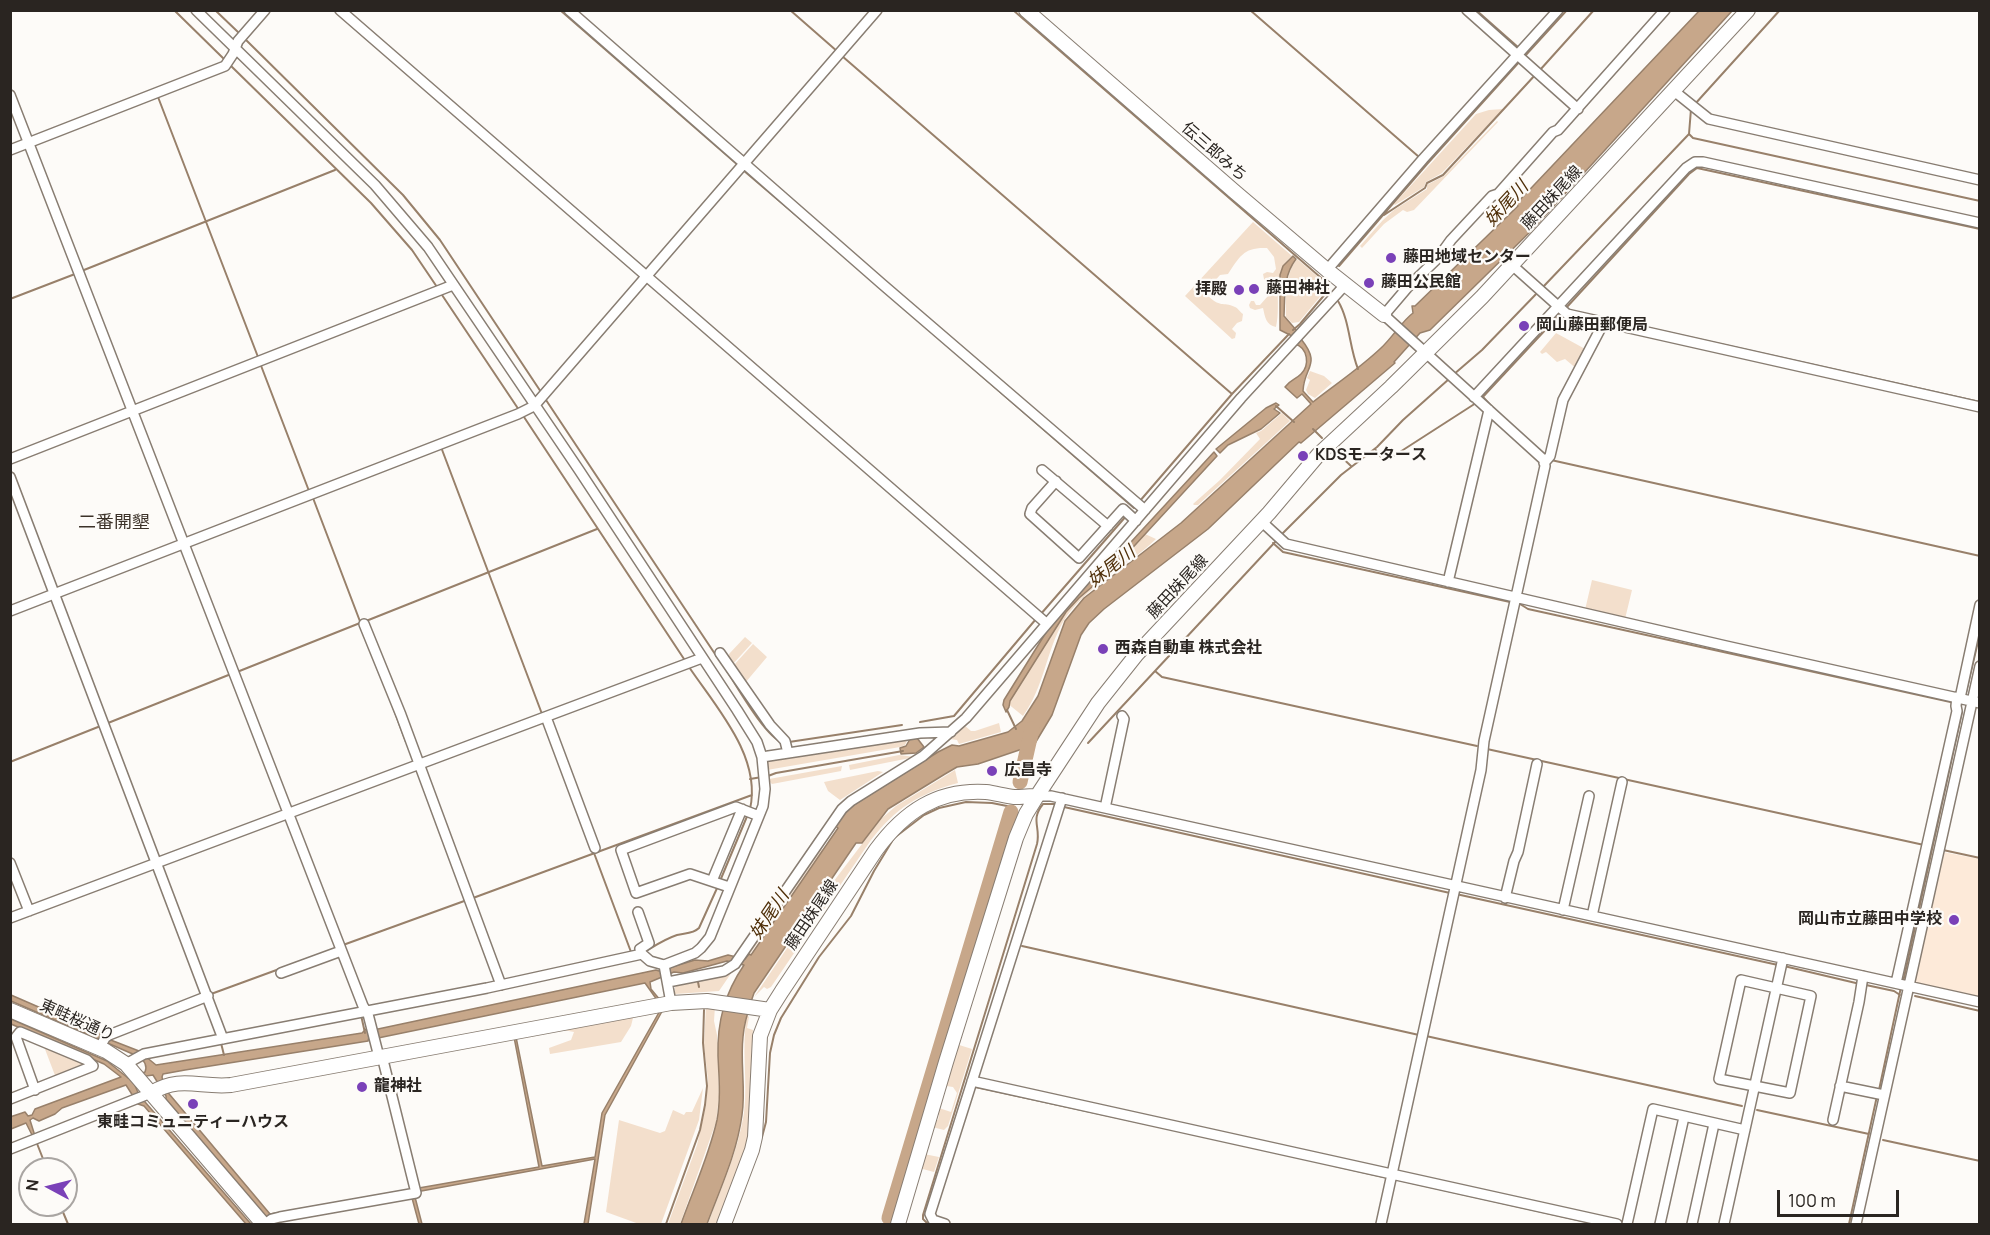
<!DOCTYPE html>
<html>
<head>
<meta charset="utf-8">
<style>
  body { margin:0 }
  #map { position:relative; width:1990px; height:1235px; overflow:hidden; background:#fdfbf8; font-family:Manrope,sans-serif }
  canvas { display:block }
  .frame { position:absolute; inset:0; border:12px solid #2a2521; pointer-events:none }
  .north { position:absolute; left:18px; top:1157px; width:60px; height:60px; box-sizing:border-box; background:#fdfbf8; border:2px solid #a9a5a2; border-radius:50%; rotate:277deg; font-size:16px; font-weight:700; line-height:24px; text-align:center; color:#2a2521 }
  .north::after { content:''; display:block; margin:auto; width:21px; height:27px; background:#7a41b8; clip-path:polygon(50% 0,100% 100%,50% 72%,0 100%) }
  .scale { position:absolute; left:1777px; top:1190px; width:122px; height:27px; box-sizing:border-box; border:3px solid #2a2521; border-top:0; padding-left:8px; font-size:18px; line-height:21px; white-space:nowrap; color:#2a2521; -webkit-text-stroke:4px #fdfbf8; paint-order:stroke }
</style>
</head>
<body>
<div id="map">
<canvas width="1990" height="1235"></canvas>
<div class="frame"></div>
<div class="north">N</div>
<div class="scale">100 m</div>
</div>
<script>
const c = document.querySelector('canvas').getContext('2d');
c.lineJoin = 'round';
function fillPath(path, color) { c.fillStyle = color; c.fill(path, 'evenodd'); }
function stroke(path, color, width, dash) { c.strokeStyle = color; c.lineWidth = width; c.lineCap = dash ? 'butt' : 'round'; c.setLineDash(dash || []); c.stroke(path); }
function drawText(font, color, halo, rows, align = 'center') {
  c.font = font + ' Manrope,"Noto Sans JP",sans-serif'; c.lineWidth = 4.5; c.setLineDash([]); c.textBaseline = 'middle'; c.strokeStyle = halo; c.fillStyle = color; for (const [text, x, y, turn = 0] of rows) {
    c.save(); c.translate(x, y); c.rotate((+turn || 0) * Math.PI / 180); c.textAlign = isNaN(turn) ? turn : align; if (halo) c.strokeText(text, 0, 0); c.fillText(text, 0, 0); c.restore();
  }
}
const built = new Path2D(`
  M1943 852 1979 859V999L1919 986 1915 981Z`);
const green = new Path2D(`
  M1503 109 1442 173 1426 182 1424 187 1395 205 1394 204 1476 114 1489 110Z
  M1497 121 1498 122 1414 210 1407 212 1403 210 1384 224 1362 248 1360 246 1383 220 1394 210 1427 189V185L1444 176Z
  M1253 222 1292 256C1270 274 1282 302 1276 327 1266 325 1265 317 1263 308L1255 310 1250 308 1249 305 1251 301H1254L1256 305H1260L1275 288 1264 279 1263 274 1267 272 1273 273 1276 269 1274 257 1267 248C1244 247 1240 256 1228 274L1220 275 1206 291V294C1221 309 1222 301 1235 307 1238 308 1240 312 1243 314L1242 321 1237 323 1232 329 1236 333 1235 338 1232 339 1185 296Z
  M1297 259 1325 283 1324 292 1299 322 1292 323 1286 317C1286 297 1284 276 1297 259Z
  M1556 333 1587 350 1578 370 1565 359 1557 362 1546 352 1542 354 1540 352Z
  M1310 371 1324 376 1332 383 1315 398 1308 394 1306 390 1310 380 1307 378Z
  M1282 413 1290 421 1198 505H1194L1193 504 1220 480 1260 439 1256 433 1261 431Z
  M1145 534 1156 539C1127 567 1084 587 1063 622 1046 652 1044 687 1023 716L1007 703 1067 609Z
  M1592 580 1632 590 1625 619 1585 610Z
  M745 637 752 643 733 664 728 659 729 654Z
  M753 644 767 657 745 683 734 665Z
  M999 723 1001 732 959 744 957 740 950 739V737L964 725 971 731H975Z
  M909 737 905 745 900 747 767 770V761Z
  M899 755 915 757 850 770 849 765Z
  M842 766 841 771 772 784 769 781V779Z
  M955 770 958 783C918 794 896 808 871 840L771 987 767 989 764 987 754 997 821 898 881 819 896 806Z
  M878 771 883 772 840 800 828 791 824 782Z
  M819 848 822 850 750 954 749 953 745 958H743Z
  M732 972 719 991 675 994V987L680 983Z
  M706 1006H715L714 1021 717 1035 719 1097 716 1122 680 1224H668L697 1145 706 1105 708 1080 704 1045Z
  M634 1014 631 1026 621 1042 550 1054 549 1048 571 1040 574 1032 563 1030Z
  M747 1015 749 1017 747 1028 753 1030C750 1056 753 1082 751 1108 750 1121 747 1132 750 1146L721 1224H708C721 1188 738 1152 744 1113 748 1080 741 1048 747 1015Z
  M43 1044 84 1061V1067L56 1078Z
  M956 1044 972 1049 948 1126 944 1130 932 1127 933 1120H938L939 1115 934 1114ZM946 1086 953 1087 957 1093 951 1112 939 1108Z
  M703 1088 699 1120 661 1224H639L606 1212 619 1120 660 1133 665 1131 673 1110 684 1115 686 1112H692Z
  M924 1154 939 1157 934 1172 919 1168Z`);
const water = new Path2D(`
  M1699 11H1732L1531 231 1430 330 1420 333 1394 362 1395 363 1301 443 1299 442 1208 529 1104 609 1089 623 1081 635 1052 715 1034 745 978 764 957 767 945 774 888 809 862 843H856L754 993C749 1008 744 1021 743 1037 740 1063 746 1089 742 1115 737 1153 720 1189 707 1224H681C693 1190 709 1156 717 1120 721 1098 719 1077 718 1056 717 1021 725 993 744 965L727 961 683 973 674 972 650 982 651 989 665 1006 605 1115 588 1224H584L595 1159 416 1192 415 1197 422 1224H419L412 1198 272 1217 278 1224H273L166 1099V1096L153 1075 146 1076 134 1083 139 1095 251 1224H246L144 1106 138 1104 126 1085 62 1108 55 1114 39 1121 33 1118 30 1120 35 1136 33 1137 26 1123 11 1129 10 1117 25 1112 28 1116 32 1115 35 1109 121 1077 104 1064 11 1024V1019L107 1061 128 1078 145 1072C148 1065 143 1060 139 1055H135L11 1001V995L73 1022 99 1033 103 1037 139 1051 156 1065 362 1033 366 1029H378L656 970 659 971 695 960 708 961 728 955 745 959 749 954 751 955 838 828 834 825 852 806 938 752 952 745 959 746 1008 732 1022 721 1038 696 1065 621 1084 598 1181 523 1311 404 1302 394 1297 398 1285 387C1291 379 1295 380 1301 374 1310 365 1308 348 1295 344L1301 339C1322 365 1304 366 1303 391L1313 402C1336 384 1360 368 1381 348 1392 338 1402 321 1413 313L1412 306H1415L1518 206 1516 204ZM645 983 662 1007 602 1113 595 1157 542 1166 516 1037H514L539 1167 270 1214 165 1089 162 1077 163 1074 185 1070 368 1041 369 1037 378 1038Z
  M1293 256 1296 259C1283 276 1285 296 1284 316L1297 331 1292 336 1280 330V275L1283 266Z
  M1276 403 1279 405 1274 409 1280 413 1261 429 1228 445 1220 453 1216 449 1266 408Z
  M1214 452 1217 456 1113 569 1079 598 1066 612 1010 701 1009 707 1006 712 1003 705 1004 700 1055 618 1083 588 1119 555Z
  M917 738 924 747 916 753 901 754 900 748 906 746 910 739Z`);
const stream = new Path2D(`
  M174 10 225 60
  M215 10 239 33
  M560 10 739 166
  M790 10 838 52
  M1013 10 1327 283 1328 288 1326 293 1300 324 1293 330
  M1250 10 1419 157
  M1476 10 1519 48
  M243 37 403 195 440 240 541 392
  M842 56 1232 394
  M1524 57 1567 10
  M229 64 371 203 412 250 437 287
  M1540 70 1594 10
  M158 97 258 357
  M1695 104 1780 10
  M1689 134 1693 138 1980 201
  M743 170 839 252
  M1384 215 1425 188 1427 183 1443 175 1536 74
  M1339 266 1427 164 1520 61
  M84 270 335 170
  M1543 287 1689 134 1691 109
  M440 292 519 410
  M10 299 75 274
  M1338 301C1350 321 1349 347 1358 369
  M1566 308 1689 174 1697 168 1980 229
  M1577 312 1980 402
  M260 363 309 491
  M968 364 1134 508
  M1453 375 1482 350 1539 291
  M544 397 717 657
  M1483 397 1495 410
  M1480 400 1562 312
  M1276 406 1294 422
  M522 414 686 662
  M1313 429 1322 438
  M441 447 542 714
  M1375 449 1383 460 1389 459 1476 403
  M1335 451 1351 466
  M1551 460 1980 556
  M313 498 361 624
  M1139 502 1232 394 1289 334
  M1280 536 1341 475 1377 447 1403 420 1449 379
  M1273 543 1283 552 1510 602
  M1520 604 1528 609 1955 703
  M1040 615 1127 515
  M366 621 597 529
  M724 666C735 683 766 739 784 743
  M689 667C716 707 762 757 750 809
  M1155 671 1162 677 1477 746
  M237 672 360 623
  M1965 697 1980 633
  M391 702 406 742
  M1007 710 1016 729
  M920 722 954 716 1036 619
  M108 723 231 674
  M789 742 902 725
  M1088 743 1276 541
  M1487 749 1924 845
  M10 762 103 725
  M768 776 776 773 903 751
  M750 779 762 777
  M1064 807 1450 893
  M1943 850 1980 858
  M594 853 631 952
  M720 881 748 814
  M1456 894 1778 965
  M473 898 752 795
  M343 945 467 900
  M1022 946 1419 1035
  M646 951C656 945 665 939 677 935 685 933 693 934 699 928L718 886
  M1784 966 1860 984
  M698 982 699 987
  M1903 982 1962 712
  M1866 985 1894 991 1900 995
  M211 994 282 968
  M1915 996 1980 1011
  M361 1015 365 1033
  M1426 1036 1742 1106
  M221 1043 224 1055
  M975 1087 1151 1125
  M1879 1090 1901 987
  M1757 1110 1869 1134
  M762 1137 766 1122 770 1053 774 1035 781 1018 819 957 851 916 874 871 894 838 924 815 939 808 966 802 992 803 1012 807
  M1883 1140 1980 1161
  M36 1141 47 1169
  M1335 1166 1388 1178
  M1394 1179 1596 1224
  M60 1205 68 1224
  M666 1224 700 1130 705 1105 707 1086 703 1043 704 1010
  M928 1224 923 1219V1215L1037 844C1041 827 1030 820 1043 804H1056
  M1849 1224 1877 1096`);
const river = new Path2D(`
  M1020 782 1032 729
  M889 1218 1011 812`);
const street = new Path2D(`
  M196 10 375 185 428 247 579 470 737 710 757 742 762 757
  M340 10 1046 623
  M569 10 882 284 1145 510
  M1467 10 1578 109
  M1674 91 1709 119 1980 180
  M10 95 363 1006 368 1014 379 1057
  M10 150 225 66 233 54 238 41 265 10
  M1512 265 1567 314 1980 407
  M1327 270 1423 159 1558 10
  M1474 397 1686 168 1695 162H1703L1980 223
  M10 459 453 285
  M1544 463 1550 456 1563 400 1604 322
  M1042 470 1108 526
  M10 477 223 1039
  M1056 481 1032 508 1030 514 1079 558 1123 509 1136 521
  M1261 521 1286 544 1726 646 1980 703
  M1448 582 1489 410
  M10 611 518 414 534 406 877 10
  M364 624 401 715 501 985
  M720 653 770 725 785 741 788 753
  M1960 698 1980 605
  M546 717 595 848
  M1037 796H1051L1980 1002
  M1105 808 1124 719 1122 716
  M10 863 29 911
  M712 881 742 809
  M729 887 690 874 636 893 621 850 736 807 759 816
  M1505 898 1514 861 1518 852 1537 764
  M1563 910 1589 796
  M638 912 649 943 640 949 642 954
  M1592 916 1622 782
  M10 918 702 658
  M664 965 671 1003
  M281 973 341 951
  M1741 980 1811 996 1790 1093 1719 1079Z
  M668 982 724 971 735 964 842 809 851 801 923 756 966 718 1241 398 1346 284
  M1896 983 1957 711 1956 706 1957 697
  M99 1049 105 1038 109 1035 208 996
  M126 1064 144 1054 487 988 642 954 650 961 664 965 695 953 701 948 710 937 763 806 765 789 762 757 920 733 951 732
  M972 1081 1617 1224
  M1840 1086 1884 1095
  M10 1099 93 1066 87 1060 20 1032 16 1037 35 1090
  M1833 1120 1859 1002 1863 976
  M10 1149 151 1093
  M265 1224 272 1219 280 1217 416 1193 382 1056
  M945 1224 933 1220 930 1214 1062 798
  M1381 1224 1481 770 1484 741 1545 466 1544 460 1384 315 1407 288 1438 258 1451 240 1492 196 1498 194 1553 132 1558 130 1665 10
  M1627 1224 1653 1109 1745 1130
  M1660 1224 1684 1117
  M1692 1224 1714 1124
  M1724 1224 1783 958
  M1856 1224 1980 666`);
const secondary = new Path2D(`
  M1026 10 1235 192 1327 270 1384 315
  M10 1010 106 1051 126 1064 263 1224
  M151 1093C181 1075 199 1088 231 1085L671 1003 707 1001 770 1010
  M724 1224 752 1150 755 1137 760 1036 770 1010 782 991 876 850C904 812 937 789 986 792 995 793 1005 796 1014 797 1022 797 1030 796 1037 796
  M898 1224 946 1062 1016 838 1026 814 1037 796 1098 703 1137 654 1269 513 1319 454 1391 387 1482 297 1748 10`);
const markers = [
  [1391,258,6,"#7a41b8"],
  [1369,283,6,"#7a41b8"],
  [1254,289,6,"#7a41b8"],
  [1239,290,6,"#7a41b8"],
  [1524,326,6,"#7a41b8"],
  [1303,456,6,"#7a41b8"],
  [1103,649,6,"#7a41b8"],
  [992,771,6,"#7a41b8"],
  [1954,920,6,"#7a41b8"],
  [362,1087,6,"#7a41b8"],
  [193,1104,6,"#7a41b8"]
];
const streetNames = [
  ["伝三郎みち",1214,152,41],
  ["藤田妹尾線",1552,198,-47],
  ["藤田妹尾線",1178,587,-47],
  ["藤田妹尾線",812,915,-56],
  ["東畦桜通り",77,1021,24]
];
const poiNames = [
  ["藤田地域センター",1403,258],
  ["藤田公民館",1381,283],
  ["藤田神社",1266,289],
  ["拝殿",1227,290,"right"],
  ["岡山藤田郵便局",1536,326],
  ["KDSモータース",1315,456],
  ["西森自動車 株式会社",1115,649],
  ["広昌寺",1004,771],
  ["岡山市立藤田中学校",1942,920,"right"],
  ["龍神社",374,1087],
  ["東畦コミュニティーハウス",193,1123,"center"]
];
const waterNames = [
  ["妹尾川",1507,204,-47],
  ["妹尾川",1112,567,-38],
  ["妹尾川",770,915,-56]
];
const neighbourhoodNames = [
  ["二番開墾",114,523]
];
fillPath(built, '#fdead9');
fillPath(green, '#f3dfcc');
fillPath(water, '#c7a78a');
stroke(water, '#98806a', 1.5);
stroke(stream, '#98806a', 2);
stroke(river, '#c7a78a', 15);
stroke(street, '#887d72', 12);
stroke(secondary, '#887d72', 16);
stroke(street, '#fff', 9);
stroke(secondary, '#fff', 14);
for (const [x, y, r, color] of markers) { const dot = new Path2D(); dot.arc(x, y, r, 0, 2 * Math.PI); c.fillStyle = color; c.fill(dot); stroke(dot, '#fdfbf8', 2); }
drawText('16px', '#2a2521', '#fdfbf8', streetNames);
drawText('bold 16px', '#2a2521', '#fdfbf8', poiNames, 'left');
drawText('italic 18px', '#4f2f09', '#fdfbf8', waterNames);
drawText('18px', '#3c3229', '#fdfbf8', neighbourhoodNames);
</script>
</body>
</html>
